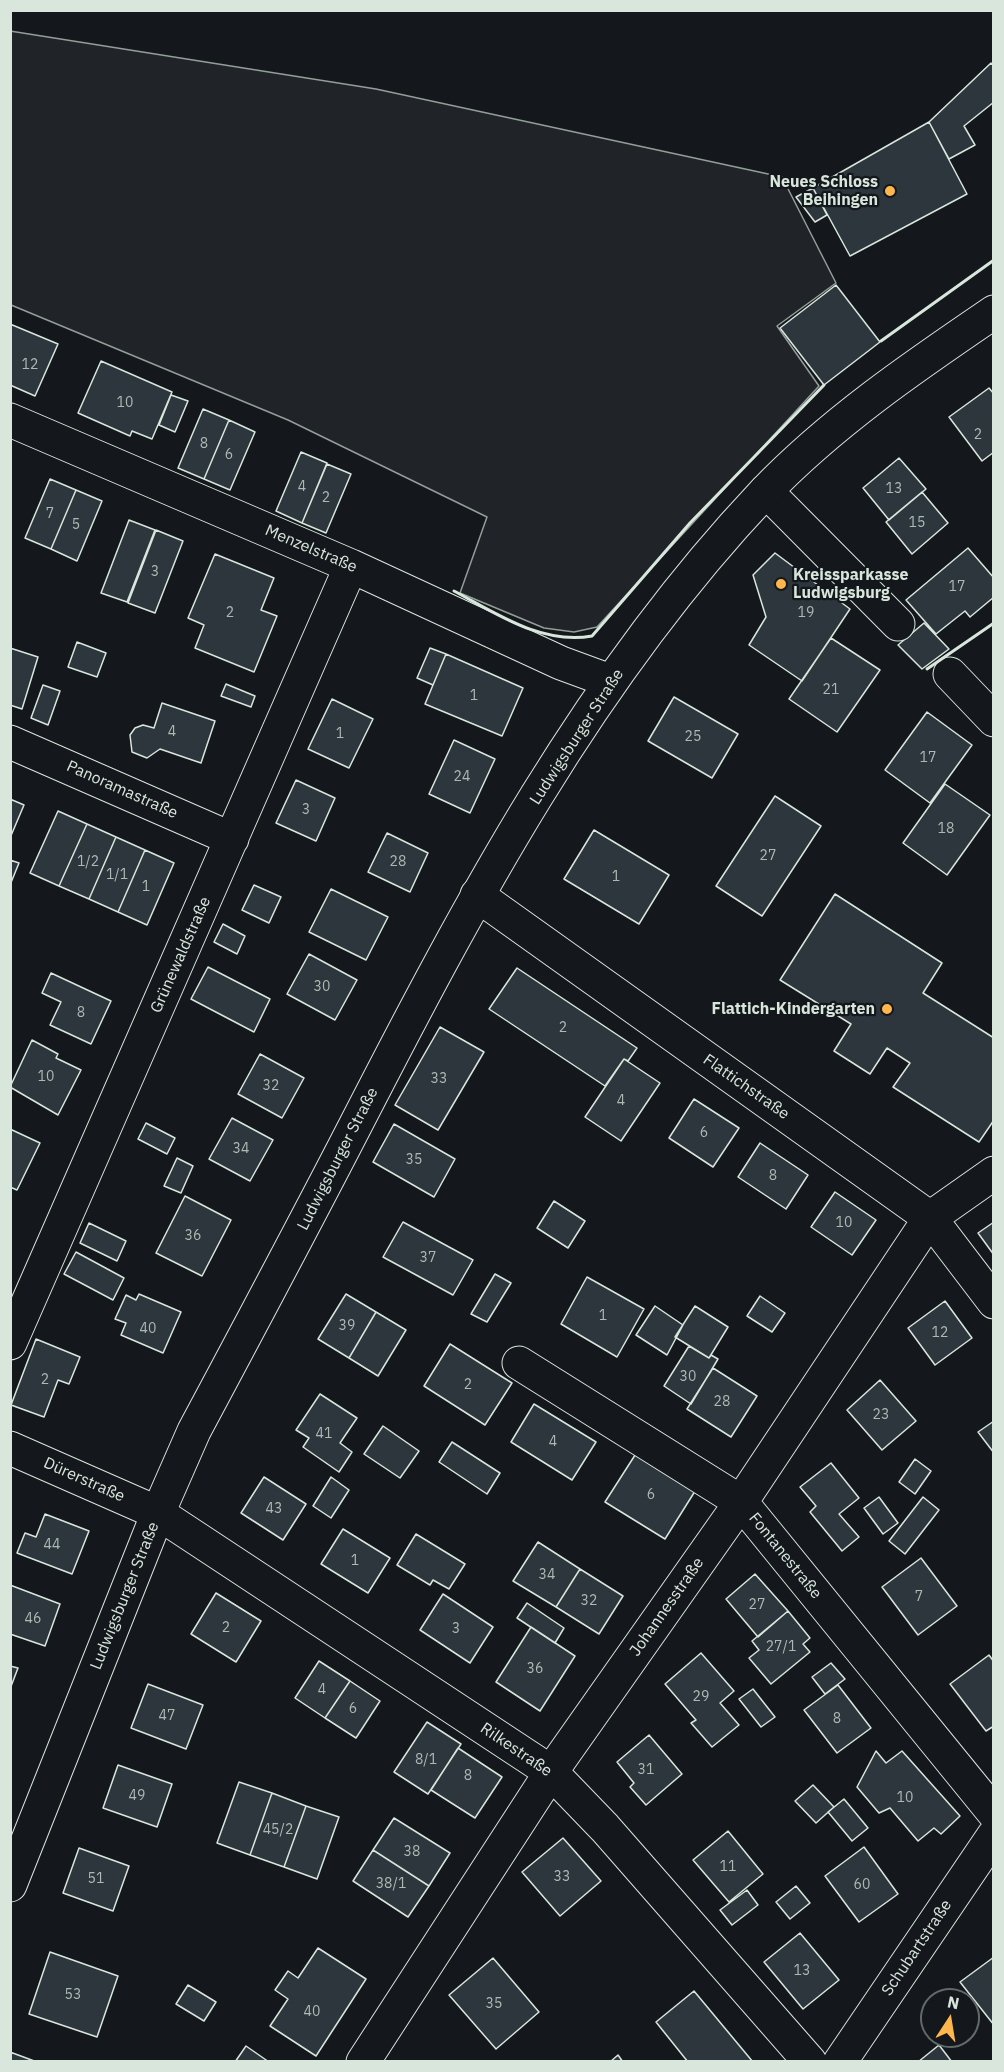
<!DOCTYPE html>
<html>
<head>
<meta charset="utf-8">
<style>
  body { margin:0 }
  #map { position:relative; width:1004px; height:2072px; overflow:hidden; background:#14181c; font-family:"IBM Plex Sans",sans-serif }
  canvas { display:block }
  .frame { position:absolute; inset:0; border:12px solid #d8e6dc; pointer-events:none }
  .north { position:absolute; left:920px; top:1988px; width:60px; height:60px; box-sizing:border-box; background:#14181c; border:2px solid #626a69; border-radius:50%; rotate:12deg; font-size:16px; font-weight:700; line-height:24px; text-align:center; color:#d8e6dc }
  .north::after { content:''; display:block; margin:auto; width:21px; height:27px; background:#ffb74d; clip-path:polygon(50% 0,100% 100%,50% 72%,0 100%) }
</style>
</head>
<body>
<div id="map">
<canvas width="1004" height="2072"></canvas>
<div class="frame"></div>
<div class="north">N</div>
</div>
<script>
const c = document.querySelector('canvas').getContext('2d');
c.lineJoin = 'round';
function fillPath(path, color) { c.fillStyle = color; c.fill(path, 'evenodd'); }
function stroke(path, color, width, dash) { c.strokeStyle = color; c.lineWidth = width; c.lineCap = dash ? 'butt' : 'round'; c.setLineDash(dash || []); c.stroke(path); }
function drawText(font, color, halo, rows, align = 'center') {
  c.font = font + ' "IBM Plex Sans",sans-serif'; c.lineWidth = 4.5; c.setLineDash([]); c.textBaseline = 'middle'; c.strokeStyle = halo; c.fillStyle = color; for (const [text, x, y, turn = 0] of rows) {
    c.save(); c.translate(x, y); c.rotate((+turn || 0) * Math.PI / 180); c.textAlign = isNaN(turn) ? turn : align; if (halo) c.strokeText(text, 0, 0); c.fillText(text, 0, 0); c.restore();
  }
}
const green = new Path2D(`
  M10 31 376 89 782 177 836 283 777 326 819 386 597 627 574 632 544 628 460 593 487 517 288 420 11 305Z`);
const building = new Path2D(`
  M991 63 994 66V102L964 126 975 145 949 159 929 122Z
  M929 122 967 194 850 256 813 188Z
  M813 188 827 215 815 222 796 197Z
  M836 285 880 342 824 385 780 328Z
  M10 324 58 344 35 396 10 385Z
  M101 361 172 392 152 439 132 431 130 436 78 413Z
  M989 388 994 394V452L982 461 949 417Z
  M171 395 188 401 175 432 159 425Z
  M203 409 229 420 204 479 178 468Z
  M229 420 255 432 230 490 204 479Z
  M301 452 327 463 302 523 276 511Z
  M899 458 926 489 889 520 863 488Z
  M327 464 351 474 326 533 302 523Z
  M50 479 76 490 51 549 25 538Z
  M76 490 102 501 77 561 51 549Z
  M922 492 948 523 912 554 886 522Z
  M129 520 155 530 127 602 101 593Z
  M156 530 183 541 155 613 128 603Z
  M968 548 994 578V597L970 617 965 611 936 634 906 600Z
  M775 553 850 609 802 681 749 645 766 617 753 575Z
  M215 554 274 578 261 610 277 616 254 672 195 648 204 625 188 618Z
  M924 623 949 649 922 669 898 645Z
  M831 638 880 670 837 732 789 699Z
  M77 642 106 653 97 677 68 667Z
  M10 648 38 657 22 709 10 705Z
  M430 648 446 654 433 685 417 678Z
  M446 654 523 688 502 736 425 704Z
  M226 684 255 696 251 707 221 696Z
  M43 685 60 691 48 725 31 718Z
  M674 697 738 734 712 778 648 741Z
  M332 699 373 719 349 768 308 749Z
  M162 703 215 721 201 763 160 749 147 758 132 752 130 735 135 728 143 725 154 728Z
  M927 712 972 745 930 803 885 770Z
  M454 740 495 759 470 813 429 794Z
  M296 780 335 798 316 841 276 823Z
  M945 784 990 815 947 875 903 843Z
  M775 796 821 826 762 916 716 886Z
  M10 799 24 805 10 838Z
  M58 811 87 824 59 886 30 873Z
  M87 824 116 837 89 899 59 886Z
  M594 830 669 875 639 924 564 879Z
  M387 833 428 853 410 892 368 872Z
  M116 837 145 850 118 912 89 899Z
  M145 850 174 863 147 925 118 912Z
  M10 860 19 863 10 885Z
  M254 885 281 897 269 923 242 910Z
  M331 889 388 917 366 960 309 932Z
  M835 894 942 963 923 993 994 1038V1120L979 1142 893 1087 910 1063 887 1048 870 1074 834 1051 851 1024 780 980Z
  M223 924 245 936 237 954 214 942Z
  M309 954 357 980 335 1020 287 994Z
  M208 967 270 999 254 1032 191 999Z
  M517 968 637 1048 628 1061 624 1059 605 1086 489 1009Z
  M51 973 111 1001 91 1044 50 1025 61 1002 42 993Z
  M440 1027 484 1052 438 1130 395 1105Z
  M32 1040 58 1054 56 1058 81 1070 58 1115 10 1087Z
  M260 1054 304 1078 282 1118 238 1094Z
  M624 1059 660 1083 621 1141 585 1117Z
  M694 1099 739 1128 713 1167 669 1138Z
  M232 1118 273 1140 250 1181 209 1159Z
  M146 1123 175 1138 167 1154 138 1139Z
  M394 1124 455 1159 434 1197 373 1162Z
  M10 1129 40 1143 17 1190 10 1187Z
  M760 1143 808 1175 786 1209 738 1177Z
  M177 1158 193 1166 181 1193 164 1186Z
  M835 1192 876 1220 852 1255 811 1227Z
  M185 1196 231 1220 202 1276 156 1253Z
  M554 1201 585 1221 568 1248 537 1228Z
  M403 1222 473 1260 453 1295 383 1257Z
  M994 1222V1255L978 1233Z
  M89 1223 126 1241 117 1261 80 1243Z
  M76 1252 124 1278 113 1300 64 1274Z
  M495 1274 511 1283 487 1322 471 1314Z
  M587 1277 644 1309 617 1357 561 1324Z
  M139 1294 181 1312 163 1353 121 1335 126 1323 115 1319 126 1295 136 1300Z
  M346 1294 376 1312 349 1358 318 1339Z
  M760 1296 785 1313 772 1332 747 1316Z
  M945 1301 972 1338 935 1365 908 1328Z
  M655 1306 683 1325 667 1355 636 1335Z
  M695 1306 728 1327 709 1358 675 1337Z
  M376 1312 406 1330 378 1376 349 1358Z
  M36 1339 80 1357 69 1384 58 1380 44 1417 11 1405Z
  M450 1344 512 1383 485 1425 424 1386Z
  M689 1346 709 1358 711 1355 718 1359 691 1404 664 1386Z
  M713 1368 757 1396 731 1437 687 1409Z
  M880 1380 916 1421 882 1450 847 1410Z
  M320 1394 357 1418 340 1443 352 1452 339 1472 303 1447 309 1438 296 1430Z
  M534 1404 596 1442 572 1480 511 1442Z
  M994 1421V1453L978 1432Z
  M383 1426 419 1451 400 1478 364 1454Z
  M452 1442 500 1473 487 1494 439 1462Z
  M637 1452 697 1488 665 1539 605 1502Z
  M915 1459 931 1471 915 1494 899 1482Z
  M831 1463 859 1498 839 1514 859 1537 842 1551 810 1512 816 1506 800 1487Z
  M264 1477 306 1504 283 1540 241 1513Z
  M331 1477 349 1490 331 1518 313 1506Z
  M879 1497 898 1523 883 1534 864 1508Z
  M923 1497 939 1510 905 1554 889 1541Z
  M45 1514 89 1531 72 1574 17 1553 25 1533 36 1537Z
  M343 1529 390 1558 368 1593 321 1564Z
  M416 1534 465 1564 449 1589 433 1580 430 1585 397 1565Z
  M538 1542 580 1569 556 1607 513 1581Z
  M921 1558 957 1606 918 1635 882 1587Z
  M580 1569 623 1596 599 1634 556 1607Z
  M755 1574 788 1611 758 1637 726 1599Z
  M10 1585 60 1604 45 1646 10 1634Z
  M216 1593 261 1621 236 1662 191 1634Z
  M443 1594 493 1627 470 1663 420 1630Z
  M527 1603 564 1628 555 1643 517 1618Z
  M788 1611 810 1638 803 1644 810 1652 771 1684 749 1658 759 1650 752 1641Z
  M531 1627 575 1656 540 1711 496 1682Z
  M701 1653 734 1691 720 1703 739 1725 712 1747 691 1723 696 1720 665 1684Z
  M989 1655 994 1662V1726L986 1731 950 1684Z
  M319 1661 350 1681 325 1718 295 1698Z
  M831 1663 845 1679 825 1694 812 1677Z
  M10 1666 18 1668 10 1689Z
  M350 1681 380 1701 356 1738 325 1718Z
  M148 1684 203 1705 186 1749 131 1728Z
  M838 1685 871 1728 837 1753 804 1710Z
  M753 1689 775 1717 761 1727 739 1699Z
  M427 1722 461 1744 428 1794 394 1772Z
  M649 1735 682 1774 646 1805 630 1787 634 1783 617 1762Z
  M458 1748 502 1777 475 1818 431 1790Z
  M876 1751 886 1763 902 1751 960 1816 941 1834 934 1828 918 1841 890 1808 879 1813 857 1787Z
  M118 1765 172 1784 157 1827 103 1808Z
  M239 1782 272 1793 250 1855 217 1843Z
  M813 1785 834 1807 816 1823 795 1801Z
  M272 1793 306 1806 284 1867 250 1855Z
  M844 1799 868 1828 852 1841 828 1812Z
  M306 1806 339 1817 317 1879 284 1867Z
  M394 1818 450 1853 429 1886 373 1850Z
  M728 1831 763 1874 729 1902 693 1860Z
  M563 1838 601 1881 560 1916 522 1872Z
  M864 1847 898 1894 859 1922 825 1876Z
  M79 1848 129 1866 113 1911 63 1893Z
  M373 1850 429 1886 408 1917 353 1881Z
  M796 1886 810 1903 790 1919 776 1902Z
  M747 1890 758 1905 732 1925 720 1910Z
  M800 1933 839 1980 803 2009 764 1962Z
  M318 1948 366 1979 316 2056 270 2026 288 1999 275 1990 288 1971 298 1978Z
  M50 1952 118 1976 97 2037 29 2014Z
  M994 1957V2025L960 1982Z
  M493 1958 539 2012 496 2049 449 1995Z
  M188 1985 216 2002 204 2021 176 2004Z
  M694 1991 753 2062H688L656 2022Z
  M939 2045 952 2062H918Z
  M246 2046 269 2062H235Z
  M10 2052 37 2062H10Z
  M618 2055 623 2062H610Z`);
const minor = new Path2D(`
  M10 420 351 566 561 663 610 681
  M766 491 898 624
  M950 674 994 720
  M10 742 232 839
  M477 895 930 1218 994 1302
  M10 1343 351 566
  M519 1363 741 1502 994 1813
  M10 1448 158 1513 551 1772 605 1828 810 2062
  M363 2062 551 1772 741 1502 930 1218 994 1173
  M840 2062 994 1835`);
const major = new Path2D(`
  M10 1885 158 1513 194 1431C248 1330 302 1229 354 1128 469 904 589 678 763 494 831 423 913 367 994 312`);
const wall = new Path2D(`
  M881 341 994 260
  M454 591C497 614 542 645 592 636L690 523 824 385
  M927 669 994 623`);
const markers = [
  [890,191,6,"#ffb74d"],
  [781,584,6,"#ffb74d"],
  [887,1009,6,"#ffb74d"]
];
const numberNames = [
  ["12",30,365],
  ["10",125,403],
  ["2",978,435],
  ["8",204,444],
  ["6",229,455],
  ["4",302,487],
  ["13",894,489],
  ["2",326,498],
  ["7",50,514],
  ["15",917,523],
  ["5",76,525],
  ["3",155,572],
  ["17",957,587],
  ["2",230,613],
  ["19",806,613],
  ["21",831,690],
  ["1",474,696],
  ["4",172,732],
  ["1",340,734],
  ["25",693,737],
  ["17",928,758],
  ["24",462,777],
  ["3",306,810],
  ["18",946,829],
  ["27",768,856],
  ["1/2",88,862],
  ["28",398,862],
  ["1/1",117,875],
  ["1",616,877],
  ["1",146,887],
  ["30",322,987],
  ["8",81,1013],
  ["2",563,1028],
  ["10",46,1077],
  ["33",439,1079],
  ["32",271,1086],
  ["4",621,1101],
  ["6",704,1133],
  ["34",241,1149],
  ["35",414,1160],
  ["8",773,1176],
  ["10",844,1223],
  ["36",193,1236],
  ["37",428,1258],
  ["1",603,1316],
  ["39",347,1326],
  ["40",148,1329],
  ["12",940,1333],
  ["30",688,1377],
  ["2",45,1380],
  ["2",468,1385],
  ["28",722,1402],
  ["23",881,1415],
  ["41",324,1434],
  ["4",553,1442],
  ["6",651,1495],
  ["43",274,1509],
  ["44",52,1545],
  ["1",355,1561],
  ["34",547,1575],
  ["7",919,1597],
  ["32",589,1601],
  ["27",757,1605],
  ["46",33,1619],
  ["2",226,1628],
  ["3",456,1629],
  ["27/1",781,1647],
  ["36",535,1669],
  ["4",322,1690],
  ["29",701,1697],
  ["6",353,1709],
  ["47",167,1716],
  ["8",837,1719],
  ["8/1",426,1760],
  ["31",646,1770],
  ["8",468,1776],
  ["49",137,1796],
  ["10",905,1798],
  ["45/2",278,1830],
  ["38",412,1852],
  ["11",728,1867],
  ["33",562,1877],
  ["51",96,1879],
  ["38/1",391,1884],
  ["60",862,1885],
  ["13",802,1971],
  ["53",73,1995],
  ["35",494,2004],
  ["40",312,2012]
];
const poiNames = [
  ["Neues Schloss",878,182],
  ["Beihingen",878,200],
  ["Kreissparkasse",793,575,"left"],
  ["Ludwigsburg",793,593,"left"],
  ["Flattich-Kindergarten",875,1009]
];
const streetNames = [
  ["Menzelstraße",311,549,23],
  ["Ludwigsburger Straße",577,737,-57],
  ["Panoramastraße",122,790,24],
  ["Grünewaldstraße",181,955,-66],
  ["Flattichstraße",746,1087,35],
  ["Ludwigsburger Straße",338,1159,-63],
  ["Dürerstraße",84,1480,24],
  ["Fontanestraße",785,1556,51],
  ["Ludwigsburger Straße",125,1596,-68],
  ["Johannesstraße",667,1607,-55],
  ["Rilkestraße",516,1750,34],
  ["Schubartstraße",917,1948,-56]
];
fillPath(green, '#202428');
stroke(green, '#939e99', 1.5);
fillPath(building, '#2c363c');
stroke(building, '#d8e6dc', 1.5);
stroke(minor, '#d8e6dc', 35);
stroke(major, '#d8e6dc', 35);
stroke(minor, '#14181c', 33);
stroke(major, '#14181c', 33);
stroke(wall, '#d8e6dc', 3);
for (const [x, y, r, color] of markers) { const dot = new Path2D(); dot.arc(x, y, r, 0, 2 * Math.PI); c.fillStyle = color; c.fill(dot); stroke(dot, '#14181c', 2); }
drawText('14px', '#adbab4', null, numberNames);
drawText('bold 16px', '#d8e6dc', '#14181c', poiNames, 'right');
drawText('16px', '#d8e6dc', '#14181c', streetNames);
</script>
</body>
</html>
